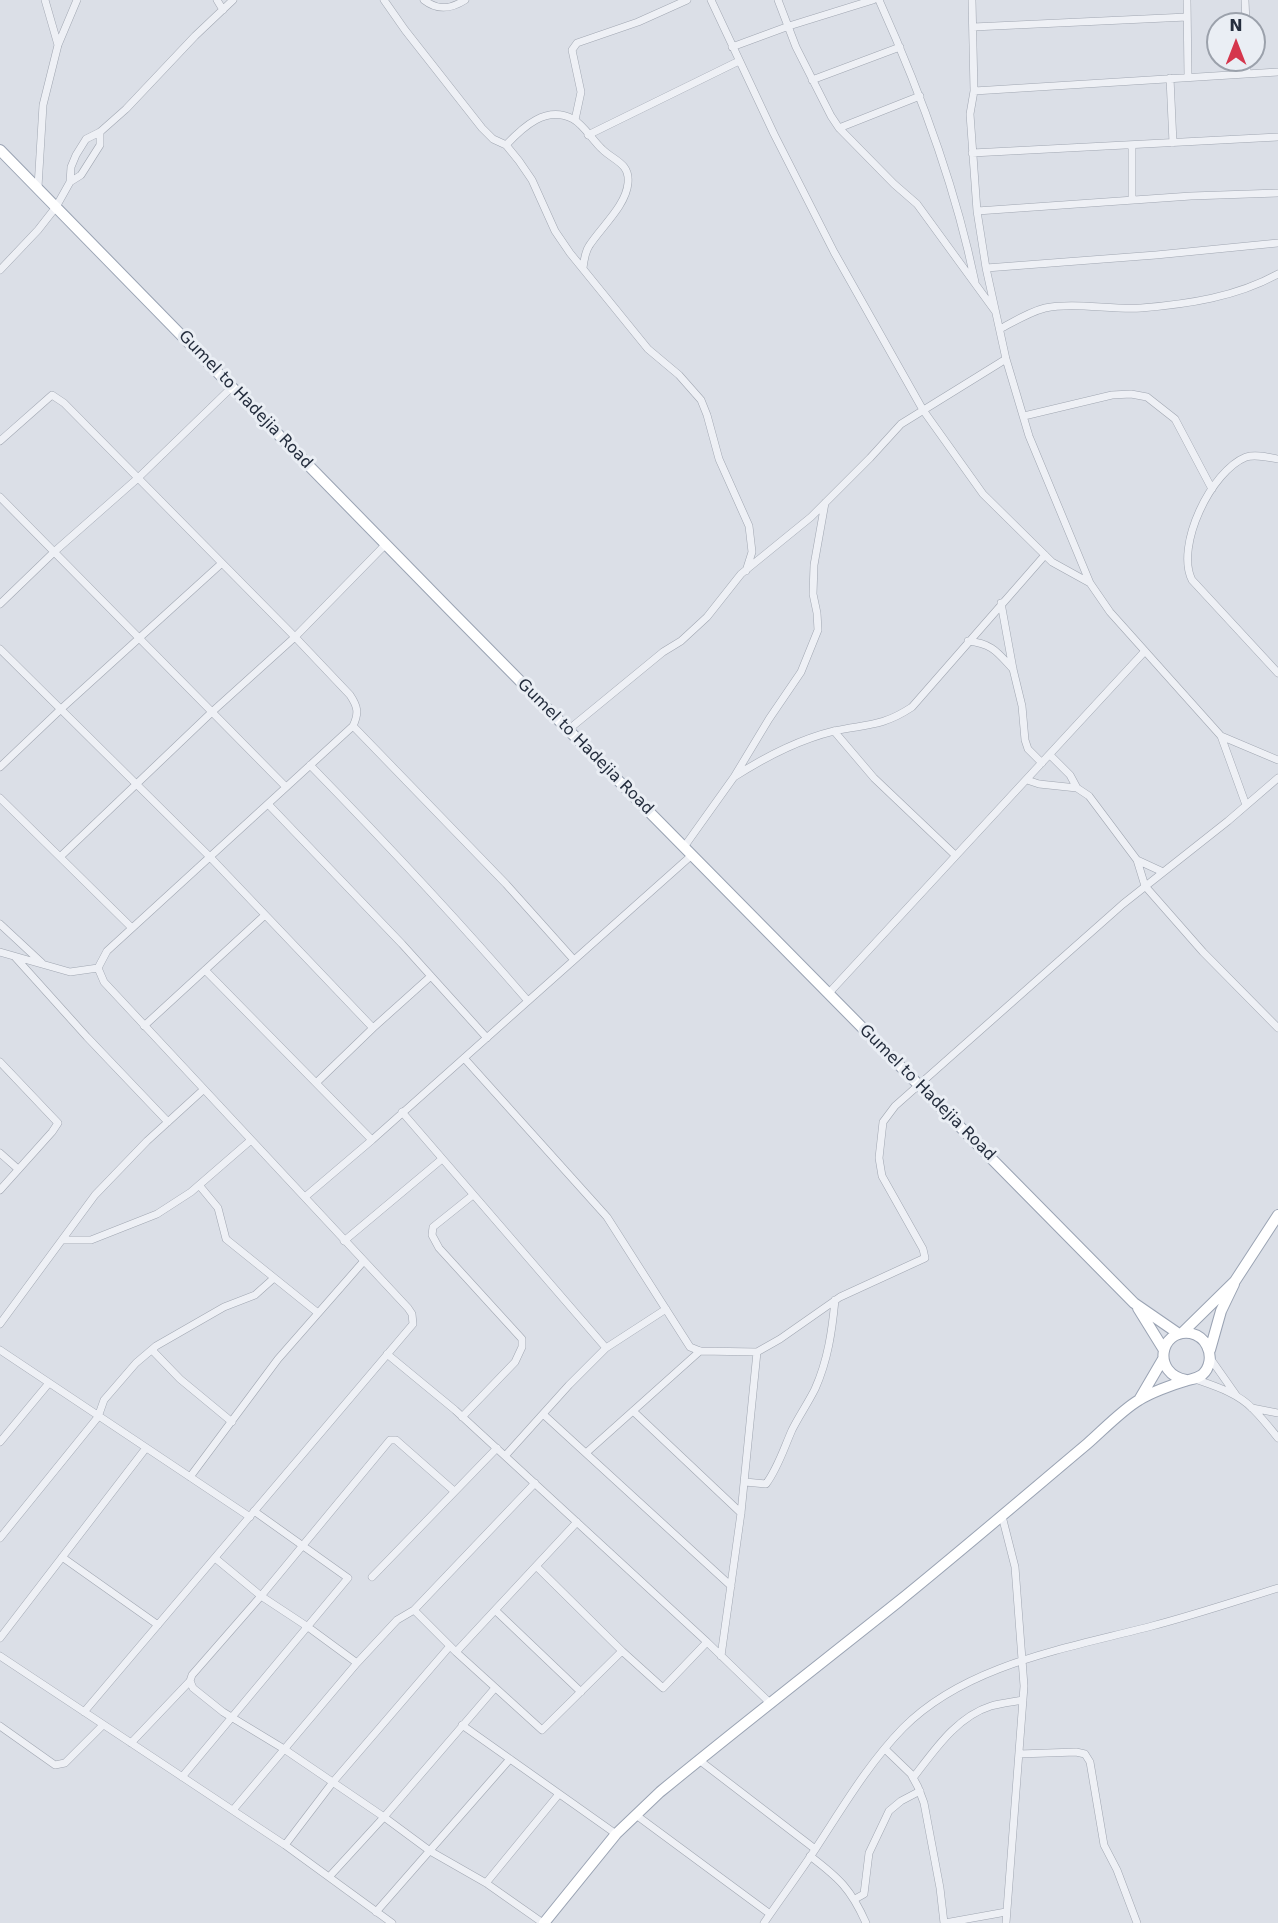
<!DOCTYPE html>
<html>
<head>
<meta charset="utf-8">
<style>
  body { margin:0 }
  #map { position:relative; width:1278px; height:1923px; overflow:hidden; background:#dbdfe7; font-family:"DejaVu Sans",sans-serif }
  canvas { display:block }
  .north { position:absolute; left:1206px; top:12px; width:60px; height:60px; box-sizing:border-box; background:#eaeef4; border:2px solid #9ba1ab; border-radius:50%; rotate:0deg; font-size:16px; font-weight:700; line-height:24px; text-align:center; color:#242d3d }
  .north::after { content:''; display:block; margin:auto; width:21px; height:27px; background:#d5364c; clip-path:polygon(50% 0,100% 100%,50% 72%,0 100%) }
</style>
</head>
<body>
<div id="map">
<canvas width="1278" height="1923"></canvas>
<div class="north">N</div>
</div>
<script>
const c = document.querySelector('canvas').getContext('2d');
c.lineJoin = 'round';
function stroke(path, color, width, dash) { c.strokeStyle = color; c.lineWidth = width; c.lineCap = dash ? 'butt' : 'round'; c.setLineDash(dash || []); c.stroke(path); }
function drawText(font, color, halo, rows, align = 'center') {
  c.font = font + ' "DejaVu Sans",sans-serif'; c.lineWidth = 6; c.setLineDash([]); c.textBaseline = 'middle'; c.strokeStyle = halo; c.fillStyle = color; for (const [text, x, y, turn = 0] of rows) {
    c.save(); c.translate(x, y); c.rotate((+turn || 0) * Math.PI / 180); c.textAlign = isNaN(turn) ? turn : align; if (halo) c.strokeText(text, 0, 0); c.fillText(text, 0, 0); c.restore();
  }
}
const street = new Path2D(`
  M45 0 58 45
  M217 0 223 10
  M384 0 405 30 482 128 493 139 506 145 519 161 532 180 555 231 570 253 648 349 679 375 701 400 707 415 719 459 749 526 752 552 746 571
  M424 0C438 11 451 9 465 0
  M711 0 774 134 834 252 923 410 983 494 1052 562 1090 583
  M778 0 796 47 831 116 839 128 894 184 917 204 995 311
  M879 0C920 91 955 184 975 282
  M972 0 974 91 970 114 977 211 986 268 1006 359 1029 436 1090 583 1110 612 1221 736 1246 805
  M1187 0 1188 77
  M1245 0 1246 24
  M973 27 1187 17
  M732 47 789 26 873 0
  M1247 60V73
  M1170 78 1173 143
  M812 80 900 47
  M974 91 1278 72
  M575 120 581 92 572 50 577 43 638 22 687 0
  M839 128 920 96
  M588 135 739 61
  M506 145C523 127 546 105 573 119 584 125 593 141 602 149 614 161 630 163 628 183 626 206 601 227 589 246 585 252 584 260 583 268
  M1132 145V200
  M972 153 1278 137
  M70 182 71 167 76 155 86 139 100 132 126 109 195 36 233 0
  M38 187 43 105 58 45 77 0
  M977 211 1191 196 1278 193
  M986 268 1156 255 1278 243
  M0 270 38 230 56 207 70 182 81 175 100 145V132
  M1000 329C1015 321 1029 312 1045 308 1074 302 1111 310 1141 308 1189 304 1236 297 1278 274
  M1024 416 1112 395 1131 394 1147 397 1175 419 1212 489
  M0 441 52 395 64 403 295 637 350 695C358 707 359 713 353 726L107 951 98 968 104 982 408 1308 412 1314 413 1324 84 1712
  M1278 459C1268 457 1255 454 1246 457 1211 471 1175 546 1192 580L1278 673
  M0 497 286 787
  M1001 603 1013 669 1022 706 1025 740 1028 749 1042 763
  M0 604 54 552 138 478 231 388
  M968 641C993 644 997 652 1013 669
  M0 649 210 857 373 1028
  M353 726 506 884 574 960
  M568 730 663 652 681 641 707 617 741 574 811 517 870 458 901 424 1006 359
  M834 731 874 778 955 855
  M1221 736 1278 760
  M1050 755 1070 775 1077 788 1089 796 1137 860 1145 886 1203 952 1278 1028
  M310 765C385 842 458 920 528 1001
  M0 767 61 709 222 563
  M734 777C765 757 797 740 834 731 866 724 882 727 912 707L1045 555
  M1027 780 1039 784 1077 788
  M0 798 132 928
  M268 804 402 944 487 1038
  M684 847 734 777 769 719 801 672 818 630 817 613 813 594 814 565 825 503
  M60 857 213 711 295 637 385 545
  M1137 860 1163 872
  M0 924 42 963
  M0 952 70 972 98 968
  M15 957 87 1037 168 1122
  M205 970 372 1140
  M828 994 1145 651
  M144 1026 265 915
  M464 1058 607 1217 690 1347 700 1351 757 1352 780 1339 840 1297 925 1258 923 1249 882 1176 879 1158 883 1122 895 1106 1123 904 1228 821 1278 778
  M0 1062 58 1123 52 1132 0 1190
  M316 1083 373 1028 431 976
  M402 1112 606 1348
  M0 1153 18 1169
  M199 1185 218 1208 226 1239 318 1313
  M305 1197 372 1140 692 855
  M63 1240H91L157 1214 191 1192 251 1140
  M344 1241 442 1159
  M0 1324 95 1195 147 1141 203 1090
  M0 1350 250 1517
  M152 1350 180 1379 232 1422
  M387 1354 455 1410 707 1642 770 1703
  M1210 1358 1236 1395
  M1195 1379C1215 1386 1238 1393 1253 1409 1262 1418 1270 1428 1278 1438
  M1252 1408 1278 1413
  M633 1411 741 1513
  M543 1414 731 1586
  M462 1417 515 1362 522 1347V1339L439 1248 432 1235 433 1227 473 1195
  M0 1442 49 1383
  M586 1453 700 1351
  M505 1456 569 1385 606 1348 666 1309
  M190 1477 278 1359 363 1262
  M745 1482 766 1484C778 1468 784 1448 792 1430 799 1416 808 1403 815 1389 828 1360 832 1331 835 1300
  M1002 1516 1015 1567 1024 1686 1006 1923
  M0 1538 98 1417 104 1400 136 1363 156 1346 224 1307 255 1295 274 1278
  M62 1557 158 1625
  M215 1558 261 1596 308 1627 357 1663
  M536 1566 622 1651 663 1688 707 1642
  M372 1577 497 1448
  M414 1610 456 1652 542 1730 622 1651
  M495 1610 581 1692
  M0 1638 146 1448
  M456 1652 577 1522
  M0 1656 285 1845 392 1923
  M721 1656 741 1513 757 1352
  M190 1681 193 1688 223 1712 284 1749 384 1817 430 1851 486 1883 543 1923
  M462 1725 616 1834
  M0 1726 55 1765 65 1763 103 1725
  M131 1743 190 1681 192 1675 261 1596 390 1440H396L454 1491
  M885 1749 911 1774 918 1787 924 1803 940 1888 944 1923
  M1019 1754 1076 1752 1085 1754 1090 1762 1104 1845 1117 1870 1137 1923
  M699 1760 815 1849
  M182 1777 348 1578 254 1511
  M913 1778C934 1751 956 1717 991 1706 1001 1703 1012 1702 1023 1700
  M233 1810 357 1663 397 1620 414 1610 535 1483
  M636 1815 770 1914
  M285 1845 333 1782 450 1646
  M810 1856C839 1878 851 1889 866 1923
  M329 1877 384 1817 495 1688
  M486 1883 559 1794
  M855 1899 864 1894 869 1853 889 1811 901 1801 920 1791
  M376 1912 510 1759
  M764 1923C781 1898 799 1874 816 1848 843 1807 868 1764 903 1728 966 1664 1069 1648 1152 1626 1194 1615 1236 1601 1278 1588
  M945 1923 1006 1912`);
const primary = new Path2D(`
  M0 150 449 609 1134 1303 1179 1334
  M1138 1308 1164 1350
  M1182 1333 1235 1281 1278 1215
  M1210 1350 1221 1311 1234 1284
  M1139 1400 1163 1359
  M544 1923 616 1834 660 1792C739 1727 819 1665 898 1602 962 1550 1024 1497 1087 1444 1102 1431 1122 1410 1139 1400 1150 1393 1171 1385 1185 1381 1191 1379 1196 1379 1202 1375 1210 1368 1212 1356 1207 1346 1204 1339 1198 1335 1190 1333 1159 1329 1152 1374 1186 1380`);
const streetNames = [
  ["Gumel to Hadejia Road",245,400,46],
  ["Gumel to Hadejia Road",585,747,45],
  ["Gumel to Hadejia Road",927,1093,45]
];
stroke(street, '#a0a6b1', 8);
stroke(primary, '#9aa3b3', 12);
stroke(street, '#eef0f5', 7);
stroke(primary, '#fff', 10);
drawText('16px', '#242d3d', '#eaeef4', streetNames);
</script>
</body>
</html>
